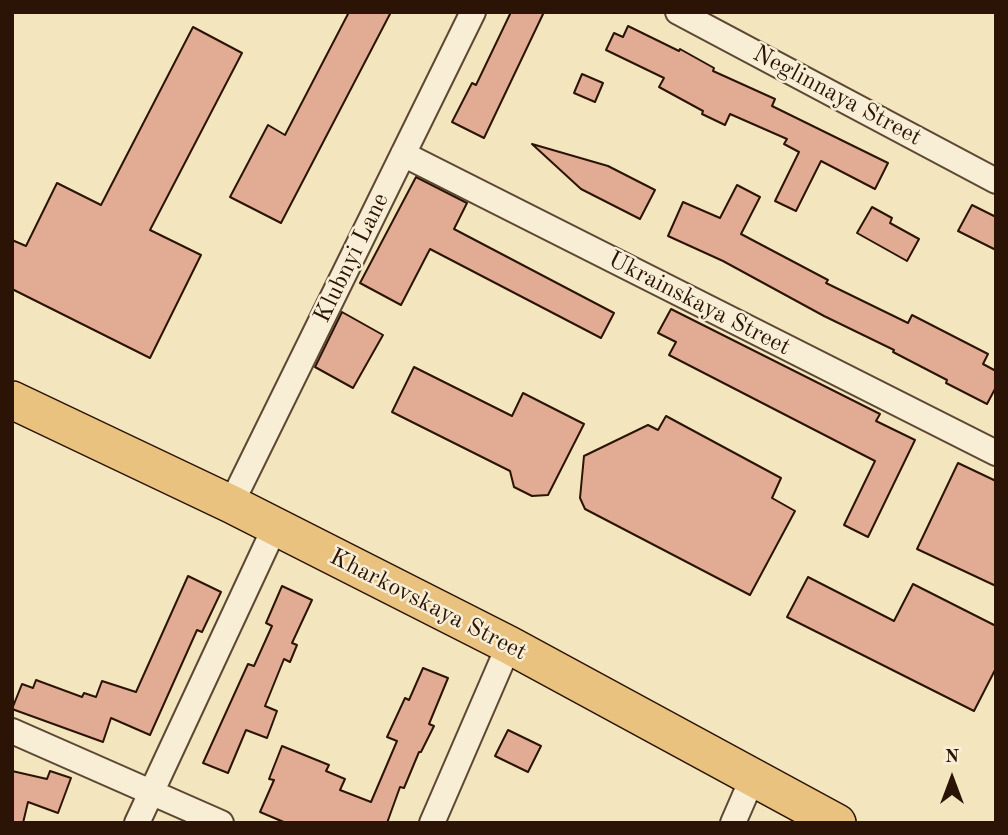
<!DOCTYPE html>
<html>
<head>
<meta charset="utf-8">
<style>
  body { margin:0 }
  #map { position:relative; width:1008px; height:835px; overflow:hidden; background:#f3e5be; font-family:"Old Standard TT",serif }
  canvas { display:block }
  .frame { position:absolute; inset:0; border:14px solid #2b1406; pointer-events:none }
  .north { position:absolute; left:917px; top:744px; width:70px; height:70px; -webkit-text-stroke:5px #f7eed5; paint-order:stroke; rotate:0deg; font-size:19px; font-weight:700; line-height:28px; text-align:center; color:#2b1406 }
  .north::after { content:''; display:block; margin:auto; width:24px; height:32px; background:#2b1406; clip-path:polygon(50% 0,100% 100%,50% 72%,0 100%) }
</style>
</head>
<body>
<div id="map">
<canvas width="1008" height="835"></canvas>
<div class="frame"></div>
<div class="north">N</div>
</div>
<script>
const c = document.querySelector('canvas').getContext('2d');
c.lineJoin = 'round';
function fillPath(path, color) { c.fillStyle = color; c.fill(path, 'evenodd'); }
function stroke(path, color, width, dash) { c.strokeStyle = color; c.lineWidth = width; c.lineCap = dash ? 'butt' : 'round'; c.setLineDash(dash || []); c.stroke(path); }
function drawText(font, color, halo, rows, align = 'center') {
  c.font = font + ' "Old Standard TT",serif'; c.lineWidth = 5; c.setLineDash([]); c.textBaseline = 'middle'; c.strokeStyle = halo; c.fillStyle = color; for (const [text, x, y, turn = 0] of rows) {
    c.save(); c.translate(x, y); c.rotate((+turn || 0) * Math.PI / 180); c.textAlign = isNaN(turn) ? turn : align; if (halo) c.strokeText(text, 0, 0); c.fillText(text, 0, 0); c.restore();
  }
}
const building = new Path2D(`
  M349 12H391L281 223 230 197 268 125 285 135Z
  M511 12H544L484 138 452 122 472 83 476 85Z
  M628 26 679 51 680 49 714 68 713 71 775 99 772 106 888 163 875 189 821 161 796 211 775 201 799 152 784 144 787 139 730 114 725 125 702 114 703 111 659 87 664 78 606 50 614 33 623 37Z
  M193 27 242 53 150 230 201 255 150 358 12 289V240L26 246 57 183 101 205Z
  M582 74 603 83 595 102 574 93Z
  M532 144 608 166 655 190 640 219 581 189Z
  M416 177 467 203 454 229 614 313 601 338 430 249 401 305 360 283Z
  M737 185 760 197 741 234 828 280 826 283 908 323 912 315 988 354 983 364 996 371V387L987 404 946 383 947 380 893 352 894 350 824 316 723 261 668 236 683 202 720 218Z
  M972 205 996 217V250L958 231Z
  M872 207 892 218 890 223 919 239 907 261 857 233Z
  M671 309 880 414 876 421 915 440 868 537 844 525 875 461 669 355 676 342 658 333Z
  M342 312 383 335 353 388 315 367Z
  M414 367 512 416 523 393 584 424 548 495 532 496 514 487 510 471 392 412Z
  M666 416 781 478 772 498 795 511 750 595 585 509 580 498 584 456 648 425 658 430Z
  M958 463 996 481V586L917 549Z
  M188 576 221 592 202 632 197 630 150 735 111 718 103 742 12 709 22 684 33 688 36 680 82 697 84 693 96 697 102 681 136 692Z
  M808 577 894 621 913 584 996 626V668L974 711 787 617Z
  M282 586 312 600 292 643 297 645 290 662 284 659 265 706 277 711 267 738 246 730 228 773 203 763 248 664 254 666 272 626 266 623Z
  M423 668 448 678 429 724 434 726 421 752H419L404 788 400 787 387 823H286L260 812 274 780 269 779 282 746 329 765 326 771 345 779 340 790 371 802 397 741 387 737 405 698 409 700Z
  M508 730 541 746 528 772 495 756Z
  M12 771 47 779 50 771 71 778 58 813 28 802 23 823H12Z`);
const minor = new Path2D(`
  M678 12 996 181
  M403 154 996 453
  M231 504 473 12
  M12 731 221 823
  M137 823 275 527
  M432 823 509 645
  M733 823 753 777`);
const highway = new Path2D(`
  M12 400 231 504 509 645 837 823`);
const streetNames = [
  ["Neglinnaya Street",837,96,28],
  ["Klubnyi Lane",352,258,-64],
  ["Ukrainskaya Street",699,304,27],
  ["Kharkovskaya Street",428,605,27]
];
fillPath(building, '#e1ac93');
stroke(building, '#2b1406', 2);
stroke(minor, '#5d4834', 28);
stroke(highway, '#2b1406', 40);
stroke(minor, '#f7eed5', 24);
stroke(highway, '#eac27f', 37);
drawText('24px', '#2b1406', '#f7eed5', streetNames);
</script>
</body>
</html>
